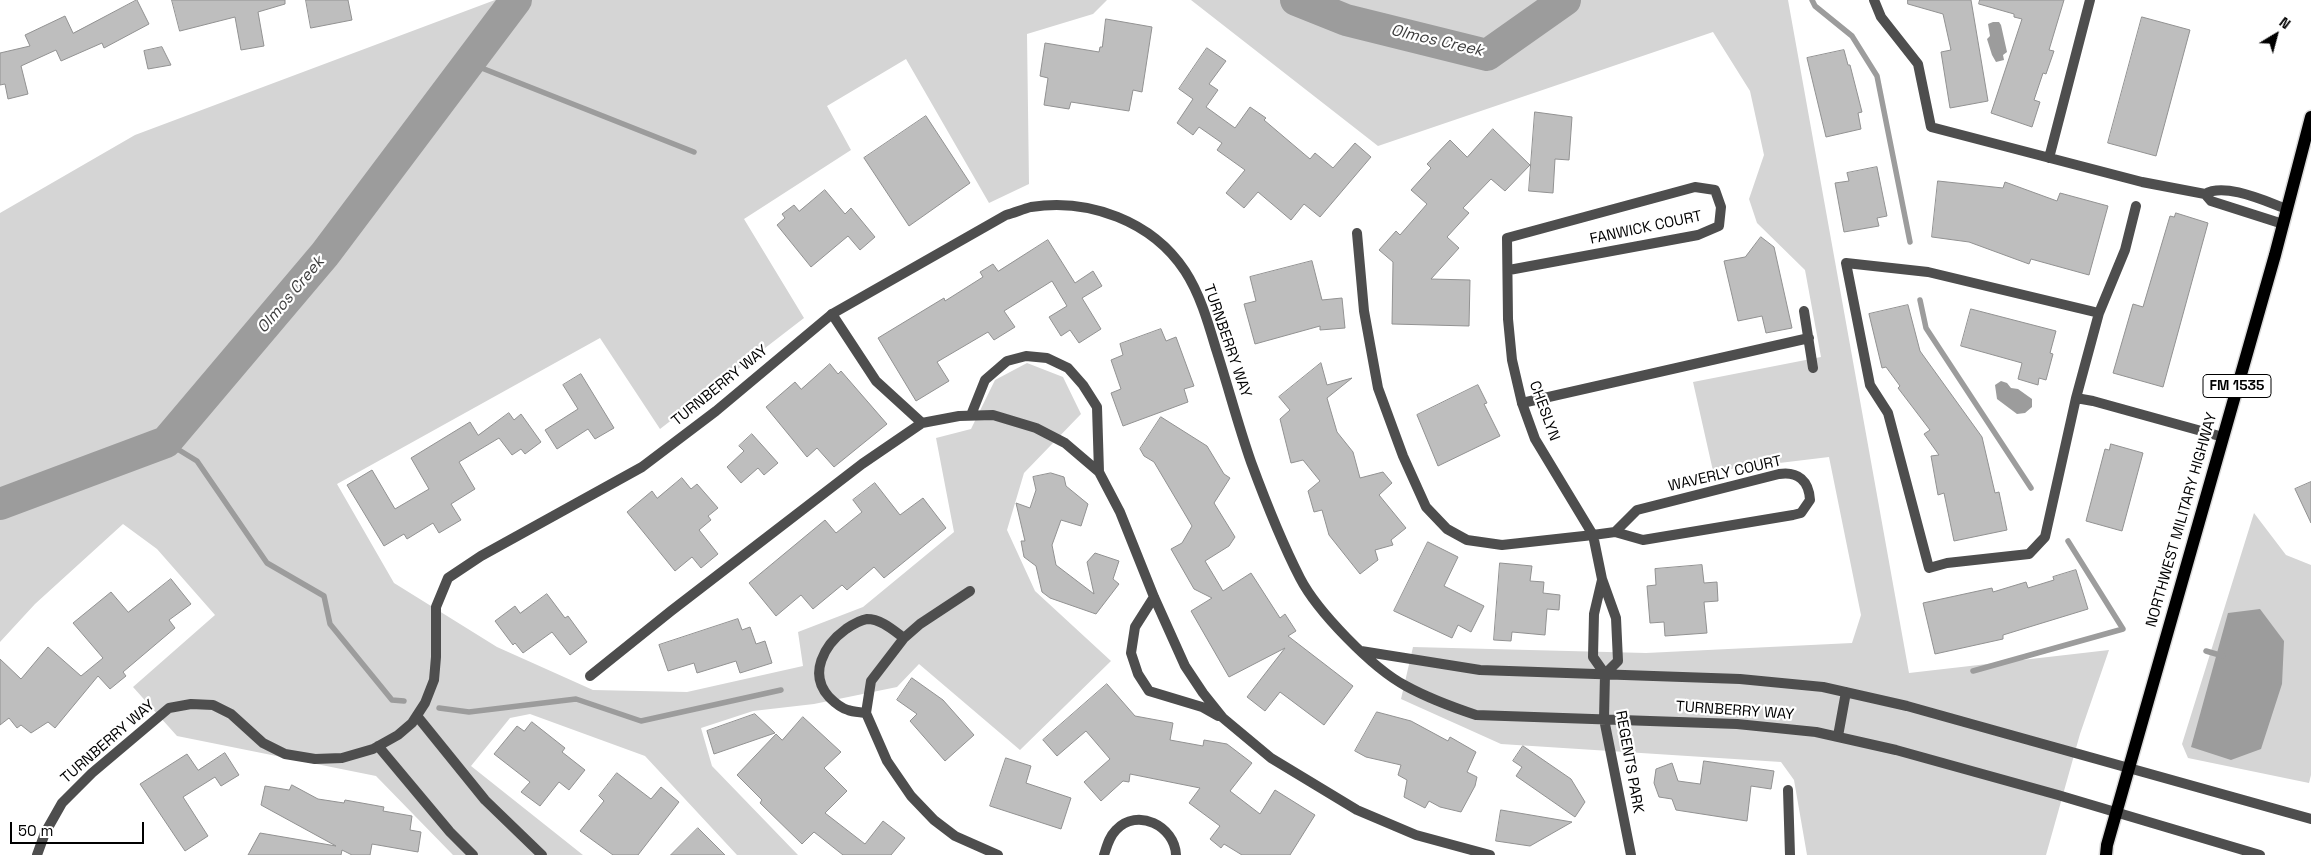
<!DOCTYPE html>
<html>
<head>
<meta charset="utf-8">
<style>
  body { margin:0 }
  #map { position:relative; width:2311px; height:855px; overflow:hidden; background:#fff; font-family:"Space Grotesk",sans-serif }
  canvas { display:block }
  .north { position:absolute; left:2251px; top:10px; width:50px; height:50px; -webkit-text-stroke:4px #fff; paint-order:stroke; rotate:37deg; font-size:14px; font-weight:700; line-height:20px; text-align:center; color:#000 }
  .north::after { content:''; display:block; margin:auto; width:18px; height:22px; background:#000; clip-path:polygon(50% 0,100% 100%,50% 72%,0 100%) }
  .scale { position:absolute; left:10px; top:822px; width:134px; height:22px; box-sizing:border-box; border:2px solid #000; border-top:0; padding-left:6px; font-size:15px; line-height:18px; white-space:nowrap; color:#000; -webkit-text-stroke:4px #fff; paint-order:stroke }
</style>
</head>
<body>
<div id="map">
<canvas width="2311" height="855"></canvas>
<div class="north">N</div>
<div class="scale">50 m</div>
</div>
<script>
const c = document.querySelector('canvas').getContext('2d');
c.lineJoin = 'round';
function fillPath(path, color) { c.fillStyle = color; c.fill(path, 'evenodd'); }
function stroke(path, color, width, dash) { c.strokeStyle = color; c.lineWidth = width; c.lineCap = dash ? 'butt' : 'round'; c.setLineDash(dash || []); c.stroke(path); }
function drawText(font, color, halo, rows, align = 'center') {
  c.font = font + ' "Space Grotesk",sans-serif'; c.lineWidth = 4.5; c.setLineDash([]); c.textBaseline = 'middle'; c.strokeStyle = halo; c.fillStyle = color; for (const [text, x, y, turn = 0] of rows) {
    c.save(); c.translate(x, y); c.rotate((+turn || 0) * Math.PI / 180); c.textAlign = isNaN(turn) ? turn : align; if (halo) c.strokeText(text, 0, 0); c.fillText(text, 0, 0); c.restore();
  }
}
const green = new Path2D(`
  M495 0H1107L1093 14 1027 34 1029 184 989 203 906 59 827 106 851 150 744 219 804 318 660 429 600 338 337 484 394 583 497 647 593 690 687 692 803 666 798 632 863 607 954 532 936 438 971 429 995 380 1027 363 1063 377 1081 414 1024 473 1007 530 1035 591 1111 661 1020 750 919 664 897 687 814 704 753 711 701 728 712 766 798 855H737L645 756 530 714 510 718 471 766 583 855H453L376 776 177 736 133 687 215 615 157 549 123 524 35 604 0 642V213L135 135Z
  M1191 0H1788L1909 673 2109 650 2080 734 2046 855H1807L1794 780 1781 762 1501 744 1401 699 1413 647 1646 653 1852 643 1861 615 1829 457 1713 471 1693 382 1821 357 1805 270 1757 223 1749 199 1764 155 1750 91 1713 32 1378 146Z
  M2254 513 2286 555 2311 565V775L2309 783 2188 758 2182 744Z`);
const water = new Path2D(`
  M1993 22H1999L2001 25 2007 52 2003 55 2004 60 1996 62 1992 55 1987 39 1990 36 1988 24Z
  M2001 381 2007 383 2011 388 2018 389 2032 399V407L2025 413 2017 414 1997 399 1995 385Z
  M2260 609 2284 641 2282 684 2261 749 2231 760 2191 747 2228 613Z`);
const stream = new Path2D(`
  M1812 0 1815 6 1852 36 1877 76 1910 242
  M469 63 694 152
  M1920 300 1926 328 2031 488
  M166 442 197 461 267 563 324 596 330 624 392 700 404 701
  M2206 651 2223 656
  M1973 671 2123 629 2068 541
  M439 708 469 712 576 699 641 721 781 690`);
const river = new Path2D(`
  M1296 0 1346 20 1487 55 1565 0
  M0 504 166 442 325 254 516 0`);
const building = new Path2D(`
  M137 0 149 24 104 48 102 43 61 61 56 50 21 66 28 94 8 99 5 84 0 85V53L30 46 25 35 65 16 73 33Z
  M172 0H285V4L258 12 264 46 241 50 235 17 180 31Z
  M306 0H348L352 20 311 28Z
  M1908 0H1971L1988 101 1950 108 1941 52 1951 50 1943 14 1908 4Z
  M1980 0H2064L2049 50 2054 51 2046 74 2043 73 2034 100 2040 102 2032 127 1991 113 2022 19 2014 17V14L1979 4Z
  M2142 17 2190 30 2156 156 2108 143Z
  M1106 19 1152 27 1142 92 1133 90 1129 111 1071 102 1069 109 1044 105 1048 78 1040 76 1045 43 1099 52 1100 47H1102Z
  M162 47 171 65 148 69 144 51Z
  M1207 48 1226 61 1209 84 1218 90 1206 107 1235 128 1250 107 1266 118 1264 120 1310 159 1315 153 1333 168 1355 143 1371 157 1320 217 1304 204 1291 220 1258 192 1244 208 1226 193 1245 170 1217 150 1222 143 1199 127 1193 135 1177 123 1193 99 1179 89Z
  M1844 50 1848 65H1850L1862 112 1858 113 1861 129 1826 137 1807 58Z
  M1535 112 1572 117 1569 160 1555 159 1553 193 1529 191Z
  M926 116 970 183 909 226 864 158Z
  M1493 129 1530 165 1505 191 1491 179 1463 208 1469 213 1447 237 1459 248 1431 279 1470 280 1469 326 1392 324 1393 262 1379 250 1396 231 1400 235 1427 204 1411 190 1431 168 1427 164 1450 140 1467 157Z
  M1877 167 1887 216 1877 218 1879 226 1844 232 1835 183 1849 181 1847 173Z
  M1938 181 2003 188 2005 182 2057 201 2060 193 2108 206 2089 275 2031 259 2029 264 1969 242 1932 237Z
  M825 190 845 214 851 208 875 237 860 250 848 236 811 267 777 225 785 218 782 214 794 205 799 211Z
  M2176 213 2208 223 2163 387 2113 373 2133 304 2143 307 2170 216 2174 217Z
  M1761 237 1774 247 1792 328 1766 333 1762 316 1738 321 1724 261 1745 257Z
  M1048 240 1075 283 1093 271 1102 286 1082 298 1101 329 1079 343 1070 330 1061 336 1049 317 1067 306 1052 281 1004 311 1015 327 994 340 988 332 937 362 949 381 916 401 878 338 944 298 945 301 983 277 980 272 993 264 998 271Z
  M1312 261 1322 300 1342 298 1345 328 1320 330V326L1255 344 1244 304 1256 301 1250 277Z
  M1908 305 1920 351 1982 437 1995 493 1999 492 2007 530 1954 541 1944 493 1938 495 1931 456 1939 455 1924 434 1930 430 1898 388 1900 386 1886 367 1882 368 1869 314Z
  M1971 309 2056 331 2050 353 2053 354 2046 380 2039 378 2038 385 2018 379 2022 363 1961 346Z
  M1161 329 1166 341 1176 337 1194 386 1184 389 1188 402 1123 426 1111 393 1121 389 1111 360 1123 355 1120 344Z
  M1321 363 1327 385 1352 378 1327 398 1337 432 1353 452 1360 478 1383 472 1392 483 1379 495 1406 528 1391 540 1393 545 1375 550 1378 560 1360 574 1329 535 1322 510 1314 512 1308 491 1320 481 1303 460 1291 463 1280 419 1290 410 1279 397Z
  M830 364 838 374 841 371 887 424 834 467 817 448 807 457 766 407 795 382 801 389Z
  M581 374 614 428 595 439 588 429 557 449 545 430 578 409 563 385Z
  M1478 385 1487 403 1484 404 1500 436 1438 466 1417 415Z
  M509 413 514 420 521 414 541 442 525 454 521 449 512 455 499 438 459 462 475 489 451 504 461 520 439 533 433 523 407 539 404 534 384 546 347 485 372 470 395 509 429 489 411 458 470 422 478 435Z
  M1161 417 1207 446 1224 474 1230 478 1214 503 1235 537 1229 546 1205 561 1223 591 1251 573 1280 618 1285 614 1296 631 1288 636 1353 686 1324 725 1280 692 1265 711 1247 697 1285 648 1229 677 1191 611 1212 598 1194 589 1171 549 1182 543 1192 526 1154 462 1144 456 1140 449Z
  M752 434 778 463 764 475 758 468 741 483 727 467 744 451 739 446Z
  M2111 444 2143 453 2122 531 2086 521 2105 449 2109 450Z
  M1051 473 1064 477 1066 486 1088 504 1081 526 1061 520 1052 545 1056 565 1094 594 1087 562 1095 553 1119 561 1113 579 1119 584 1096 614 1050 598 1042 592 1036 566 1024 557 1021 541H1025L1016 503 1030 508 1036 490 1033 477Z
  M682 478 691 489 697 484 718 508 708 516 711 520 699 530 718 554 701 568 692 557 675 571 627 512 652 491 657 498Z
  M2311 482V523L2295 489Z
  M875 483 900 515 923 498 946 528 884 578 874 567 847 590 842 585 813 609 801 595 776 616 749 583 825 520 836 533 862 512 853 500Z
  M1428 542 1458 557 1444 586 1484 606 1471 632 1458 625 1452 638 1394 611Z
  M1500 563 1532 566 1530 581 1544 582 1543 593 1560 595 1559 610 1547 609 1545 635 1512 632 1511 641 1494 640Z
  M1702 565 1704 583 1717 582 1718 601 1704 602 1707 633 1665 636 1664 622 1650 623 1647 586 1656 585 1655 569Z
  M2076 570 2088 609 2003 635V639L1935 654 1923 603 1992 588 1993 592 2026 582 2028 588 2054 580 2053 577Z
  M171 579 191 604 169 620 175 628 123 672 126 676 110 689 98 676 55 728 48 722 31 733 21 725 17 728 9 718 0 725V659L21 679 48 647 81 676 103 658 73 623 111 592 128 612Z
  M547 594 565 618 568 616 587 642 570 655 552 632 523 653 515 643 513 645 495 621 515 606 520 613Z
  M738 619 742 630 750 627 756 644 765 641 772 663 740 673 736 661 697 673 694 663 668 671 659 645Z
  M912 678 943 700 974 735 945 761 910 721 917 714 897 700Z
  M1107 684 1135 716 1173 723 1170 740 1203 746 1204 740 1227 744 1252 763 1230 791 1260 814 1275 790 1315 815 1290 855H1242L1224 844 1221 848 1210 839 1220 826 1189 803 1200 788 1130 774 1129 782 1123 781 1101 801 1084 782 1110 759 1086 731 1057 756 1043 740Z
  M1377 712 1411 721 1448 741 1450 737 1476 752 1467 772 1477 777 1475 786 1461 812 1440 807 1429 801 1425 808 1404 797 1407 780 1398 775 1401 765 1366 757 1355 751Z
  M755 714 775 733 714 754 707 731Z
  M803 717 841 752 824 768 847 791 825 813 865 844 883 821 905 838 891 855H843L814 832 802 844 760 803 762 800 737 775 776 734 782 740Z
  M532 722 565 748 562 752 585 770 569 790 559 782 540 806 521 792 530 782 494 754 517 726 524 731Z
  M1523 746 1571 779 1585 802 1575 817 1516 776 1522 767 1513 761Z
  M225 753 239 775 221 786 215 777 183 797 208 836 185 851 140 784 187 754 198 770Z
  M1006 758 1031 766 1026 783 1071 798 1061 829 990 806Z
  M1704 761 1774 771 1771 789 1751 786 1747 821 1676 810 1672 799 1659 797 1654 783 1656 769 1672 763 1678 781 1700 784Z
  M617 773 651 799 661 787 679 802 638 855H613L580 831 604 801 599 796Z
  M292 785 318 799 344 803 345 800 384 807 383 811 412 816 410 830 421 832 418 852 372 844 370 855H352L342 850 341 855H248L260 833 336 846 261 805 265 786 289 790Z
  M1501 810 1572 822 1530 846 1496 841Z
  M698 828 725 855H671Z`);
const lane = new Path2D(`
  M1874 0 1881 17 1918 64 1931 127 2142 182 2205 194C2225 182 2267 202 2287 209
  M2049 158 2090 0
  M2205 194 2211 201 2283 224
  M2136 206 2125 250 2099 313 1928 272 1846 263 1870 385 1888 413 1929 568 1947 563 2029 554 2045 537 2076 398 2093 401 2223 437
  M1357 233 1364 311 1378 388 1403 456 1426 507 1447 529 1467 540 1502 545 1593 535
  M1804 311 1813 368
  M832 314 876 381 922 423
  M2076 398 2099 313
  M1522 403 1809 338
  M971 415 985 380 1007 361 1026 356 1047 358 1068 368 1083 385 1097 407 1099 472
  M1154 597 1135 627 1131 653 1138 674 1149 691 1202 707 1218 716
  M590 676 671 611 862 464 922 423 959 416 993 415 1036 428 1065 443 1099 472 1120 512 1154 597 1185 666 1203 693 1223 718 1271 758 1357 810 1416 835 1490 855
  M1788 790 1790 855`);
const street = new Path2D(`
  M1509 270 1698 235 1719 226 1721 207 1715 190 1695 187 1507 238 1508 319 1512 360 1522 403 1535 439 1593 535 1602 579 1616 618 1618 661 1605 674
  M1593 535 1615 532 1643 540 1793 515 1801 513 1810 500C1809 481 1798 471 1779 474L1637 510 1615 532
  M1602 580 1594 614 1593 657 1605 674
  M970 591 920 624 904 638 871 681 866 713 887 761 911 796 934 820 955 836 998 855
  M1361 651 1480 670 1740 679 1823 687 1907 706 2311 819
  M1605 674 1604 719 1631 855
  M866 713C860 712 853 712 848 710 840 708 834 702 829 697 808 674 824 645 846 629 852 625 860 620 867 619 881 619 893 630 904 638
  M417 716 485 800 542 855
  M1838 736 1846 692
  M378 746 450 832 473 855
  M37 855 45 833 62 803 92 773 169 708 191 704 213 705 231 714 263 743 285 754 315 759 342 758 373 749 398 735 412 723 425 703 434 680 436 657V607L448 578 481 556 642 467 716 411 832 314 1006 215C1014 213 1023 209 1031 207 1089 198 1152 221 1185 271 1200 294 1208 322 1216 349 1228 386 1238 425 1251 462 1265 500 1281 541 1300 578 1317 611 1372 668 1406 686 1428 698 1452 707 1476 715L1737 724 1816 732 1896 750 2058 795 2260 855
  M1104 855C1107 846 1109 837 1116 830 1137 807 1175 826 1176 855`);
const primary = new Path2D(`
  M2106 855 2107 845 2275 255 2311 117`);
const shields = [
  [2237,386,68]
];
const shieldNames = [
  ["FM 1535",2237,386]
];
const streetNames = [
  ["FANWICK COURT",1646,228,-12],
  ["TURNBERRY WAY",1227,341,71],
  ["TURNBERRY WAY",720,386,-39],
  ["CHESLYN",1544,411,70],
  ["WAVERLY COURT",1725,474,-13],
  ["NORTHWEST MILITARY HIGHWAY",2182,520,-74],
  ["TURNBERRY WAY",1735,711,4],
  ["TURNBERRY WAY",108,742,-41],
  ["REGENTS PARK",1629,762,80]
];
const waterNames = [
  ["Olmos Creek",1437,41,13],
  ["Olmos Creek",291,295,-50]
];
fillPath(green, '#d5d5d5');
fillPath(water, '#9c9c9c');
stroke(stream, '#9c9c9c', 5.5);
stroke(river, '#9c9c9c', 32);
fillPath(building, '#bebebe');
stroke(building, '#929292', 1);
stroke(primary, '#dbdbdb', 15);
stroke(lane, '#4e4e4e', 10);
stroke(street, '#4e4e4e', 10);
stroke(primary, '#000', 12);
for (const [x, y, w] of shields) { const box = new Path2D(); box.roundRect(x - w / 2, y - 11.5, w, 23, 4); c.fillStyle = '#fff'; c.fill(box); stroke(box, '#000', 1); }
drawText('bold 14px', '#000', null, shieldNames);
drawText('15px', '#000', '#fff', streetNames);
drawText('italic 16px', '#3d3d3d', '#fff', waterNames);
</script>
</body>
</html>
